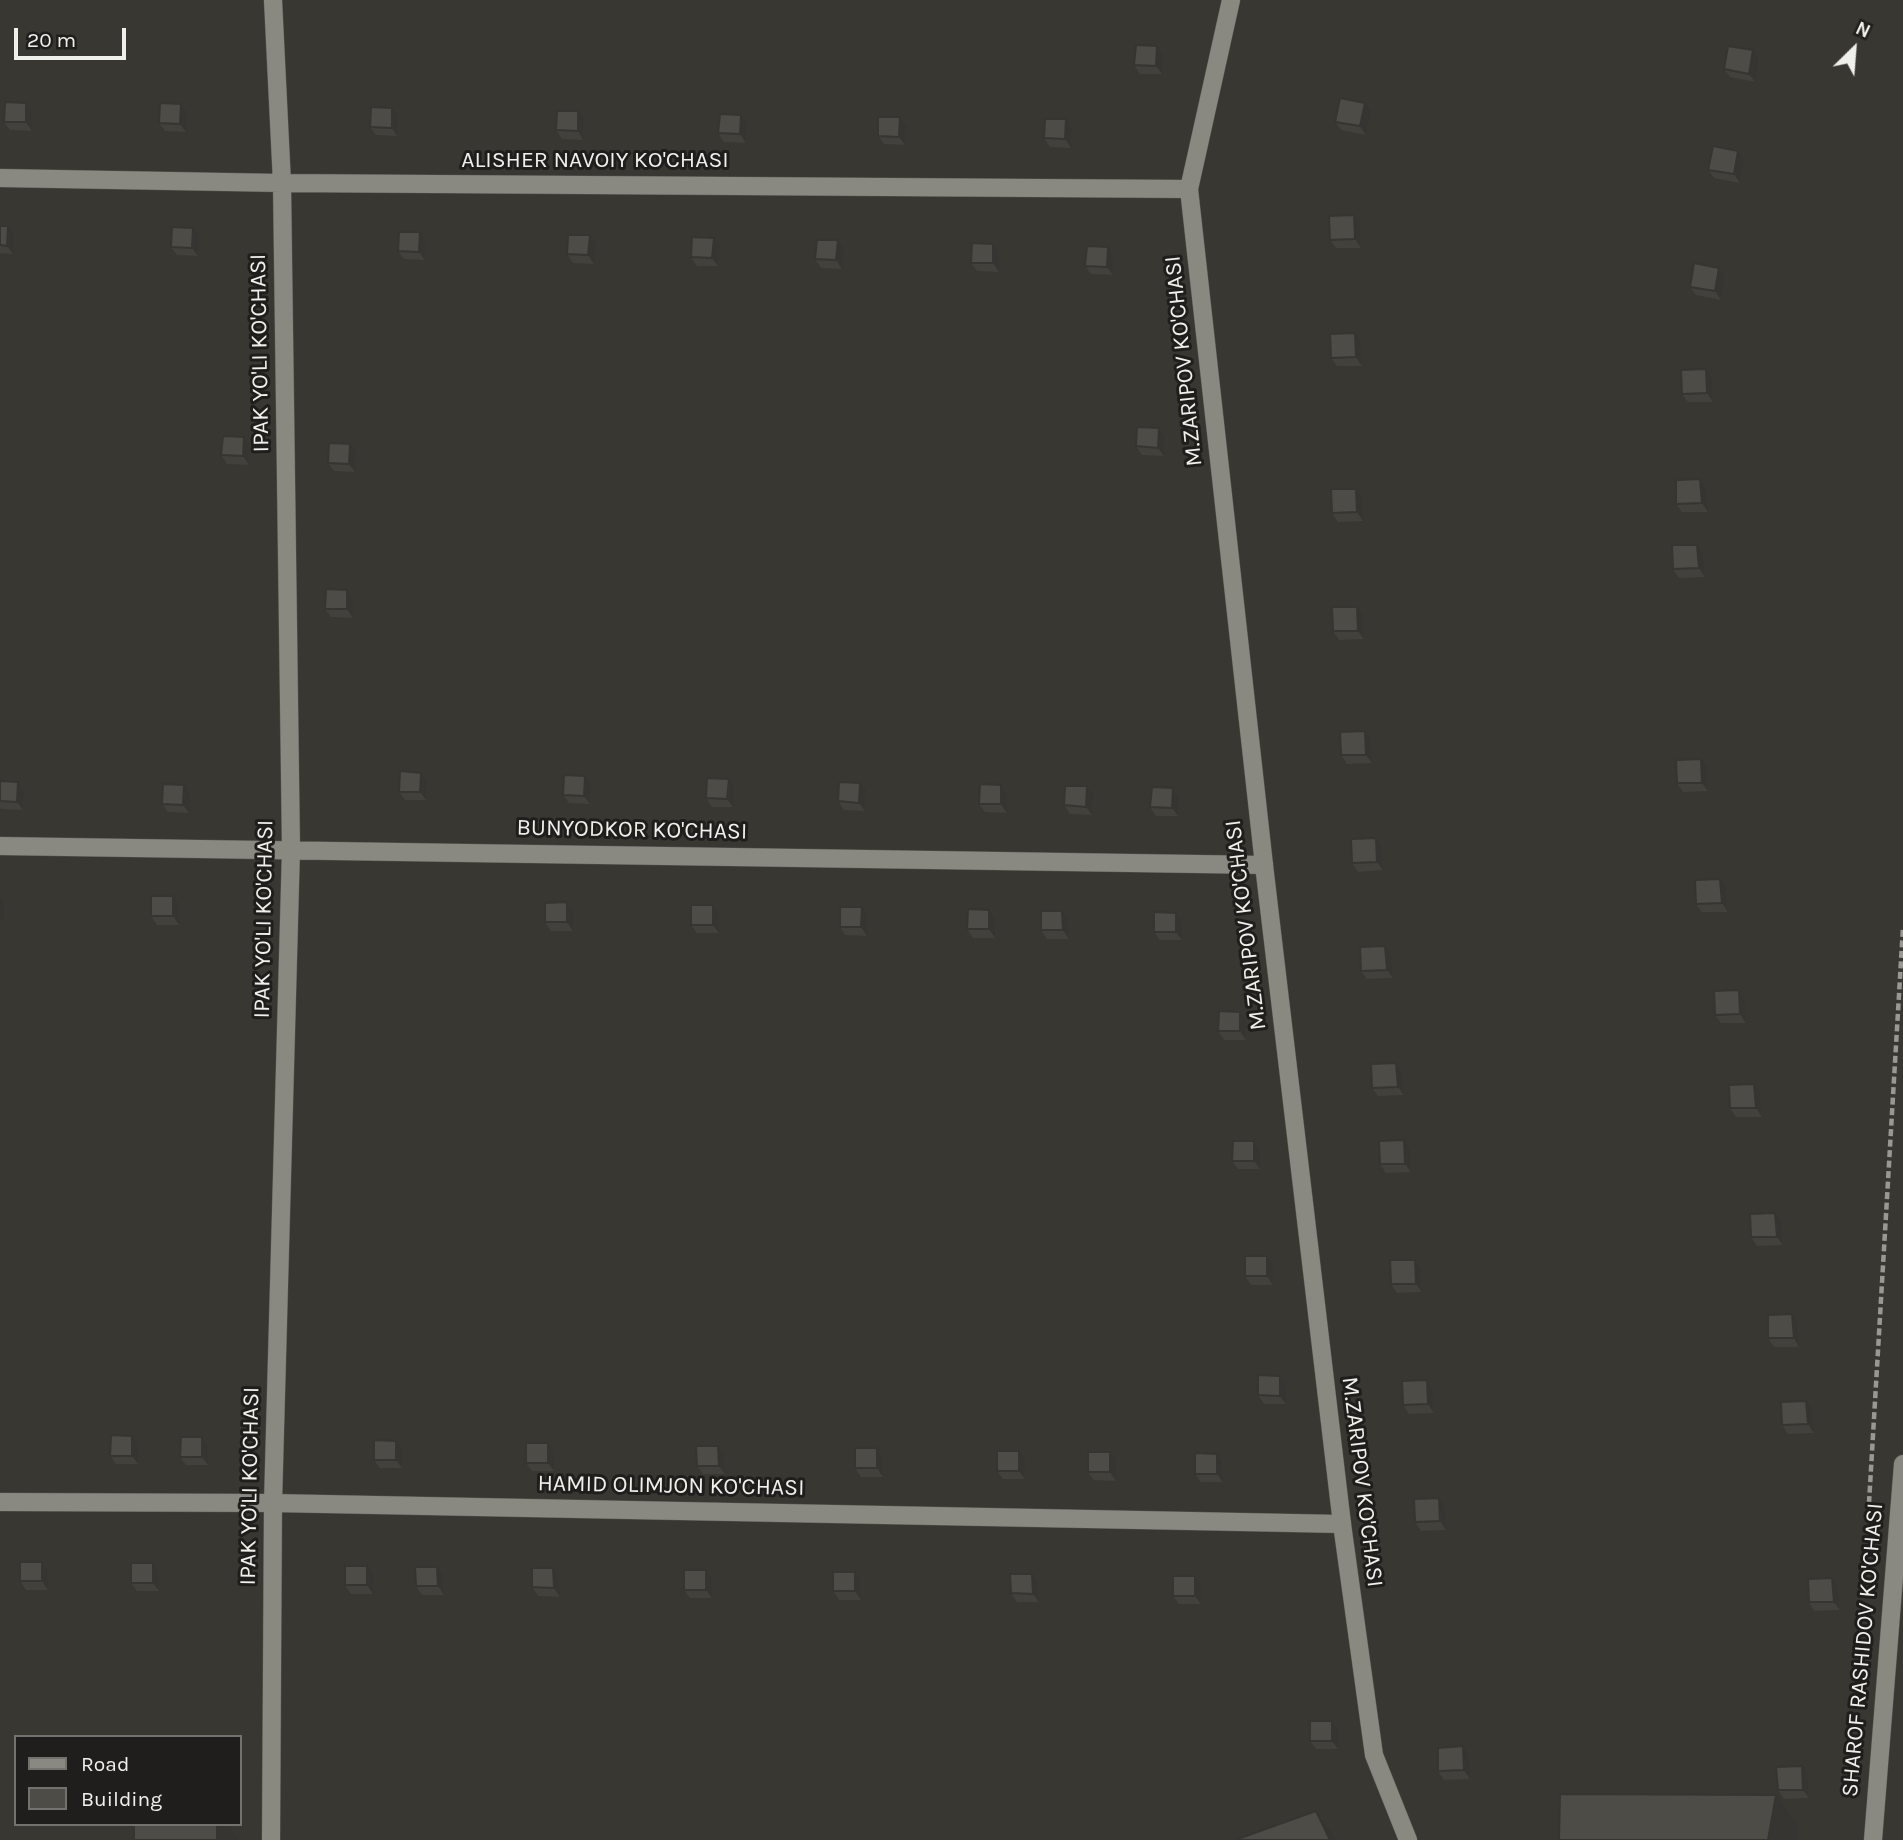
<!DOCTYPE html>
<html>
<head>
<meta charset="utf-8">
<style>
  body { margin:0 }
  #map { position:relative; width:1903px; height:1840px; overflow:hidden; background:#383731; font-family:Karla,sans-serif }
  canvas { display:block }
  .legend { position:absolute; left:14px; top:1735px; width:228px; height:91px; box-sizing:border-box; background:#1f1e1c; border:2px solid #72726f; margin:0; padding:9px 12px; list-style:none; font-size:21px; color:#efefeb }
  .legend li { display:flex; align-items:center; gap:14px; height:35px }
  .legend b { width:35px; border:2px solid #72726f }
  .north { position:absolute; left:1819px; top:14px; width:70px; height:70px; -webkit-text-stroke:5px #1f1e1c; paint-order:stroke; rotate:25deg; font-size:19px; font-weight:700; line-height:28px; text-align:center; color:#efefeb }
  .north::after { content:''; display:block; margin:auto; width:24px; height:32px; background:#efefeb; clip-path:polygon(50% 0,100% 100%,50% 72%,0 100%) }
  .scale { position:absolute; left:14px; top:28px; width:112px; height:32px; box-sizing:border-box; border:4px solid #efefeb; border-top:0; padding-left:9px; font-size:21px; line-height:24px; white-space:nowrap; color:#efefeb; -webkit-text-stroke:5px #1f1e1c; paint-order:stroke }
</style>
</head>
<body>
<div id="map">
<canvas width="1903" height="1840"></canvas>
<ul class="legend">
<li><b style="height:9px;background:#898881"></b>Road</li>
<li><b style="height:19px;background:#4d4c46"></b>Building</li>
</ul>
<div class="north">N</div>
<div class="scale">20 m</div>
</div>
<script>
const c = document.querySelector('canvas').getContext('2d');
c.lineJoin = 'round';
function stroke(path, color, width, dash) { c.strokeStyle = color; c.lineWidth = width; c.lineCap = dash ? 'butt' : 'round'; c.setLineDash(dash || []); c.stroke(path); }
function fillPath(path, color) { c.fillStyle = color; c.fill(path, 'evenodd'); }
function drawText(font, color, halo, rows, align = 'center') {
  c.font = font + ' Karla,sans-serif'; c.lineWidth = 6; c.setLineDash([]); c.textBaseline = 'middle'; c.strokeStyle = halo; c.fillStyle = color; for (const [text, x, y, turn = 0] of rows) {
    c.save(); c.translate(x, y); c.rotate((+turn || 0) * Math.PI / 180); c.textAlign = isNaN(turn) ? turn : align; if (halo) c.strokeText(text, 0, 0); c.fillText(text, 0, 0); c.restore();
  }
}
const path = new Path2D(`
  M1869 1503 1903 927`);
const street = new Path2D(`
  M0 178 282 183 1189 189
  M0 846 1264 865
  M0 1502 273 1503 1342 1524
  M271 1840 273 1503 291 849 282 183 273 0`);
const secondary = new Path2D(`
  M1231 0 1189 189 1264 865 1342 1524 1374 1755 1408 1840
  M1873 1840 1903 1464`);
const wall = new Path2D(`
  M1163 55 1162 74H1140L1134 65Z
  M1759 59 1755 82 1730 77 1724 69Z
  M26 103 32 112V131L10 130 4 122Z
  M1371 112 1366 135 1341 130 1335 122Z
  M187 113 186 132 165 131 159 123Z
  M398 116 397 136 376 135 370 127Z
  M1066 119 1072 128 1071 148 1050 147 1044 138Z
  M584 120 583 140 562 139 556 130Z
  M747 123 746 143 724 142 718 133Z
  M906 126 905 145 884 144 878 136Z
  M1744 159 1740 183 1714 178 1708 170Z
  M1354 215 1360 224 1361 248H1336L1330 240Z
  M0 226 14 234 13 254 0 253Z
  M199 237 198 256 177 255 171 247Z
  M426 240 425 260 404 259 398 251Z
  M596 244 594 264 573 263 567 254Z
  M993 244 999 252V272L977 271 971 263Z
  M720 247 718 266H697L691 257Z
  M1108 247 1114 255 1113 275 1091 274 1085 266Z
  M844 249 842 269 821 268 815 259Z
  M1719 268 1725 276 1721 300 1696 295 1690 287Z
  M1361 342 1362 366H1337L1331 358Z
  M1706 369 1712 378 1713 402H1688L1682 394Z
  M1159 428 1165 436 1164 456 1142 455 1136 446Z
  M250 445 249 465 227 464 221 455Z
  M356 452 355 472 334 471 328 463Z
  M1700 479 1706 488 1708 512H1682L1676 504Z
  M1356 489 1362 497 1363 521 1338 522 1332 513Z
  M1697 545 1703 553 1705 577 1679 578 1673 569Z
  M353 598V618L331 617 325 609Z
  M1363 615 1364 639 1339 640 1333 631Z
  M1370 740 1372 763 1347 764 1341 755Z
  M1707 767 1708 791 1683 792 1677 783Z
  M729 779 734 788 733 807H712L706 798Z
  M0 781 18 782 24 790 23 810 1 809 0 807Z
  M427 781 426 800H405L399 792Z
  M184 785 190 793 189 813 168 812 162 804Z
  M591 785 590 804 569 803 563 795Z
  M1001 785 1007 794V813L985 812 979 804Z
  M1087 786 1093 795 1092 815 1070 814 1064 805Z
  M1173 788 1179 797 1178 816H1156L1150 807Z
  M866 791 865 811 844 810 838 801Z
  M1376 838 1382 847 1383 870 1358 872 1352 863Z
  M1726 888 1728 912H1702L1696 904Z
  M567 902 573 911V931H551L545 922Z
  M179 905V925H157L151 916Z
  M713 905 719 914V933H697L691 925Z
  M989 910 995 918V938H973L967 929Z
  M867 916V936L845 935 840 927Z
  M1068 919 1069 939H1047L1041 930Z
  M1182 921V940H1160L1154 932Z
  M1391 955 1393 978 1367 979 1361 971Z
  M1739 990 1745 999 1746 1023H1721L1715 1015Z
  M1240 1012 1246 1020V1040H1224L1218 1031Z
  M1396 1063 1402 1072 1404 1095 1378 1096 1372 1088Z
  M1760 1093 1762 1117H1736L1730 1108Z
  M1254 1141 1260 1150V1169H1238L1232 1161Z
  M1410 1148 1411 1172 1386 1173 1380 1164Z
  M1781 1221 1783 1245 1757 1246 1751 1237Z
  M1267 1256 1273 1265V1285H1251L1245 1276Z
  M1415 1260 1421 1268 1422 1292 1397 1293 1391 1284Z
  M1798 1323 1799 1347H1774L1768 1338Z
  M1280 1376 1286 1384V1404H1264L1258 1395Z
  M1427 1380 1433 1389 1434 1413 1409 1414 1403 1405Z
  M1812 1409 1814 1433 1788 1434 1782 1425Z
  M548 1443 554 1451V1471H532L526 1463Z
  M138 1444V1464H116L110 1456Z
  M208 1445V1465H186L180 1457Z
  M718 1446 724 1454 725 1474H703L697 1466Z
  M877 1448 882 1457 883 1477H861L855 1468Z
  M402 1449V1468H380L374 1460Z
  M1025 1460V1479H1003L997 1471Z
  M1116 1461V1481L1094 1480 1088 1472Z
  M1222 1463 1223 1482H1201L1195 1474Z
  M1439 1498 1445 1506 1446 1530 1421 1531 1415 1522Z
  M553 1568 559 1577 560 1597 538 1596 532 1587Z
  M48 1570V1590H26L20 1581Z
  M159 1571V1591H137L131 1583Z
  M373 1574V1594H351L345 1585Z
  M443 1575 444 1595H422L416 1586Z
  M1832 1578 1838 1587 1840 1610 1814 1611 1809 1602Z
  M712 1579V1598H690L684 1590Z
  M860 1580 861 1600H839L833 1591Z
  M1038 1583 1039 1602H1017L1011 1593Z
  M1201 1585V1604H1179L1173 1596Z
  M1332 1721 1338 1729V1749H1316L1310 1741Z
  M1463 1746 1469 1755 1470 1779 1444 1780 1438 1771Z
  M1807 1774 1809 1798 1784 1799 1778 1790Z`);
const shadedWall = new Path2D(`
  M1157 46 1163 55 1162 74 1156 66Z
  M1753 50 1759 59 1755 82 1749 74Z
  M26 103 32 112V131L26 122Z
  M1365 103 1371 112 1366 135 1360 126Z
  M181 104 187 113 186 132 180 124Z
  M392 108 398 116 397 136 392 128Z
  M578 111 584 120 583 140 578 131Z
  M741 115 747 123 746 143 740 134Z
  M900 117 906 126 905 145 899 137Z
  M1066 119 1072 128 1071 148 1065 139Z
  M1738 151 1744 159 1740 183 1734 174Z
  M1354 215 1360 224 1361 248 1355 239Z
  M8 226 14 234 13 254 7 246Z
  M193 228 199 237 198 256 192 248Z
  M420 232 426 240 425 260 419 252Z
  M590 235 596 244 594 264 588 255Z
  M714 238 720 247 718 266 712 258Z
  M838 240 844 249 842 269 836 260Z
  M993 244 999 252V272L993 263Z
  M1108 247 1114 255 1113 275 1107 267Z
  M1719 268 1725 276 1721 300 1715 291Z
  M1355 333 1361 342 1362 366 1356 357Z
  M1706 369 1712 378 1713 402 1707 393Z
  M1159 428 1165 436 1164 456 1158 448Z
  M244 437 250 445 249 465 243 456Z
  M350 444 356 452 355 472 349 464Z
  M1700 479 1706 488 1708 512 1702 503Z
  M1356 489 1362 497 1363 521 1357 512Z
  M1697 545 1703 553 1705 577 1699 568Z
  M347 590 353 598V618L347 609Z
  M1357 607 1363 615 1364 639 1358 631Z
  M1365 731 1370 740 1372 763 1366 755Z
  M1701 759 1707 767 1708 791 1702 783Z
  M421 773 427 781 426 800 420 792Z
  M585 776 591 785 590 804 584 796Z
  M729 779 734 788 733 807 727 799Z
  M18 782 24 790 23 810 17 802Z
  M860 783 866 791 865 811 859 803Z
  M184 785 190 793 189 813 183 805Z
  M1001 785 1007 794V813L1001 804Z
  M1087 786 1093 795 1092 815 1086 807Z
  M1173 788 1179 797 1178 816 1172 808Z
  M1376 838 1382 847 1383 870 1377 862Z
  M1720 879 1726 888 1728 912 1722 903Z
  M173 896 179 905V925L173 916Z
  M0 897 4 903V922L0 915Z
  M567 902 573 911V931L567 922Z
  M713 905 719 914V933L713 925Z
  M862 907 867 916V936L861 927Z
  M989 910 995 918V938L989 929Z
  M1062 911 1068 919 1069 939 1063 930Z
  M1176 913 1182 921V940L1176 932Z
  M1385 946 1391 955 1393 978 1387 970Z
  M1739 990 1745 999 1746 1023 1740 1014Z
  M1240 1012 1246 1020V1040L1240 1031Z
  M1396 1063 1402 1072 1404 1095 1398 1087Z
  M1754 1084 1760 1093 1762 1117 1756 1108Z
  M1404 1140 1410 1148 1411 1172 1405 1164Z
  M1254 1141 1260 1150V1169L1254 1161Z
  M1775 1213 1781 1221 1783 1245 1777 1237Z
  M1267 1256 1273 1265V1285L1267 1276Z
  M1415 1260 1421 1268 1422 1292 1416 1284Z
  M1792 1314 1798 1323 1799 1347 1794 1338Z
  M1280 1376 1286 1384V1404L1280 1396Z
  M1427 1380 1433 1389 1434 1413 1428 1404Z
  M1806 1401 1812 1409 1814 1433 1808 1424Z
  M132 1436 138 1444V1464L132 1456Z
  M202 1437 208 1445V1465L202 1457Z
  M396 1441 402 1449V1468L396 1460Z
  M548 1443 554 1451V1471L548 1463Z
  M718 1446 724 1454 725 1474 719 1466Z
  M877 1448 882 1457 883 1477 877 1468Z
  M1019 1451 1025 1460V1479L1019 1471Z
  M1110 1452 1116 1461V1481L1110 1472Z
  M1217 1454 1222 1463 1223 1482 1217 1474Z
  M1439 1498 1445 1506 1446 1530 1440 1521Z
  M42 1562 48 1570V1590L42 1581Z
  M153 1563 159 1571V1591L153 1583Z
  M367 1566 373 1574V1594L367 1585Z
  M437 1567 443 1575 444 1595 438 1586Z
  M553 1568 559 1577 560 1597 554 1588Z
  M706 1570 712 1579V1598L706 1590Z
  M855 1572 860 1580 861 1600 855 1591Z
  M1032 1574 1038 1583 1039 1602 1033 1594Z
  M1195 1576 1201 1585V1604L1195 1596Z
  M1832 1578 1838 1587 1840 1610 1834 1602Z
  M1332 1721 1338 1729V1749L1332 1741Z
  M1463 1746 1469 1755 1470 1779 1464 1770Z
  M1802 1766 1807 1774 1809 1798 1803 1790Z
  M1776 1795 1799 1828 1797 1840H1768Z
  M1316 1811 1336 1840H1330Z
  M217 1824H228L239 1840H217Z`);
const building = new Path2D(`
  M1136 45 1157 46 1156 66 1134 65Z
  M1728 46 1753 50 1749 74 1724 69Z
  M1340 98 1365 103 1360 126 1335 122Z
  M5 102 26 103V122H4Z
  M160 103 181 104 180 124 159 123Z
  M371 107 392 108V128L370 127Z
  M557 111H578V131L556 130Z
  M720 114 741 115 740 134 718 133Z
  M878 117H900L899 137 878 136Z
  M1045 119H1066L1065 139 1044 138Z
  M1713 146 1738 151 1734 174 1708 170Z
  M1354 215 1355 239 1330 240 1329 216Z
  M0 226H8L7 246 0 245Z
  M172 227 193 228 192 248 171 247Z
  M399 232H420L419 252 398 251Z
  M568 235H590L588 255 567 254Z
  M692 237 714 238 712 258 691 257Z
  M817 240H838L836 260 815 259Z
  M972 243 993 244V263H971Z
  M1087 246 1108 247 1107 267 1085 266Z
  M1694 263 1719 268 1715 291 1690 287Z
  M1355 333 1356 357 1331 358 1330 334Z
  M1706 369 1707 393 1682 394 1681 370Z
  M1137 427 1159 428 1158 448 1136 446Z
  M223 436 244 437 243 456 221 455Z
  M329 443 350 444 349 464 328 463Z
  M1700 479 1702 503 1676 504V480Z
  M1331 489H1356L1357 512 1332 513Z
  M1672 545H1697L1699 568 1673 569Z
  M326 589 347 590V609H325Z
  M1332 607H1357L1358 631H1333Z
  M1365 731 1366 755H1341L1340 732Z
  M1701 759 1702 783H1677L1676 760Z
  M400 771 421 773 420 792H399Z
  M564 775 585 776 584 796 563 795Z
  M707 778 729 779 727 799 706 798Z
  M0 781 18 782 17 802 0 801Z
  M839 782 860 783 859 803 838 801Z
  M163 784 184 785 183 805 162 804Z
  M980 784 1001 785V804H979Z
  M1065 786H1087L1086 807 1064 805Z
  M1152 787 1173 788 1172 808 1150 807Z
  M1376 838 1377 862 1352 863 1351 839Z
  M1720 879 1722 903 1696 904 1695 880Z
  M151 896H173V916H151Z
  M567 902V922H545V903Z
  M691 905H713V925H691Z
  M840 907H862L861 927H840Z
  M968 909 989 910V929H967Z
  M1041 911H1062L1063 930H1041Z
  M1154 912 1176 913V932H1154Z
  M1385 946 1387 970 1361 971 1360 947Z
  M1739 990 1740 1014 1715 1015 1714 991Z
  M1219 1011 1240 1012V1031H1218Z
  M1396 1063 1398 1087 1372 1088 1371 1064Z
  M1754 1084 1756 1108H1730L1729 1085Z
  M1404 1140 1405 1164H1380L1379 1141Z
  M1233 1141H1254V1161H1232Z
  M1775 1213 1777 1237H1751L1750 1214Z
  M1245 1256H1267V1276H1245Z
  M1390 1260H1415L1416 1284H1391Z
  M1792 1314 1794 1338H1768V1315Z
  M1258 1375 1280 1376V1396L1258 1395Z
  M1427 1380 1428 1404 1403 1405 1402 1381Z
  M1806 1401 1808 1424 1782 1425 1781 1402Z
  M111 1435 132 1436V1456H110Z
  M181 1437H202V1457H180Z
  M374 1440 396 1441V1460H374Z
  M526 1443H548V1463H526Z
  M696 1446H718L719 1466H697Z
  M855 1448H877V1468H855Z
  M997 1451H1019V1471H997Z
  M1088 1452H1110V1472H1088Z
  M1195 1453 1217 1454V1474H1195Z
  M1439 1498 1440 1521 1415 1522 1414 1499Z
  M20 1562H42V1581H20Z
  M131 1563H153V1583H131Z
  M345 1566H367V1585H345Z
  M415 1567H437L438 1586H416Z
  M532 1568H553L554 1588 532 1587Z
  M684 1570H706V1590H684Z
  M833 1572H855V1591H833Z
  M1010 1574H1032L1033 1594 1011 1593Z
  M1173 1576H1195V1596H1173Z
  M1832 1578 1834 1602H1809L1808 1579Z
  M1310 1721H1332V1741H1310Z
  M1463 1746 1464 1770 1438 1771V1748Z
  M1802 1766 1803 1790H1778L1776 1767Z
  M1560 1794 1776 1795 1768 1840H1559Z
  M1316 1811 1330 1840H1235Z
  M134 1824H217V1840H134Z`);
const streetNames = [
  ["ALISHER NAVOIY KO'CHASI",595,160],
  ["IPAK YO'LI KO'CHASI",260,353,-91],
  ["M.ZARIPOV KO'CHASI",1184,361,-96],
  ["BUNYODKOR KO'CHASI",632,830,1],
  ["IPAK YO'LI KO'CHASI",264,919,-89],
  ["M.ZARIPOV KO'CHASI",1246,925,-97],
  ["M.ZARIPOV KO'CHASI",1362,1482,83],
  ["IPAK YO'LI KO'CHASI",250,1486,-89],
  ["HAMID OLIMJON KO'CHASI",671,1486,1],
  ["SHAROF RASHIDOV KO'CHASI",1863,1650,-85]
];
stroke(street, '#555450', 19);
stroke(secondary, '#555450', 19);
stroke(path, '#999994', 4.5, [7, 3.5]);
stroke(street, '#898881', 18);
stroke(secondary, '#898881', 18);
fillPath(wall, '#42413c');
fillPath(shadedWall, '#363531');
fillPath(building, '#4d4c46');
stroke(building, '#363531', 2);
drawText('23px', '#efefeb', '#1f1e1c', streetNames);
</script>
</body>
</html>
